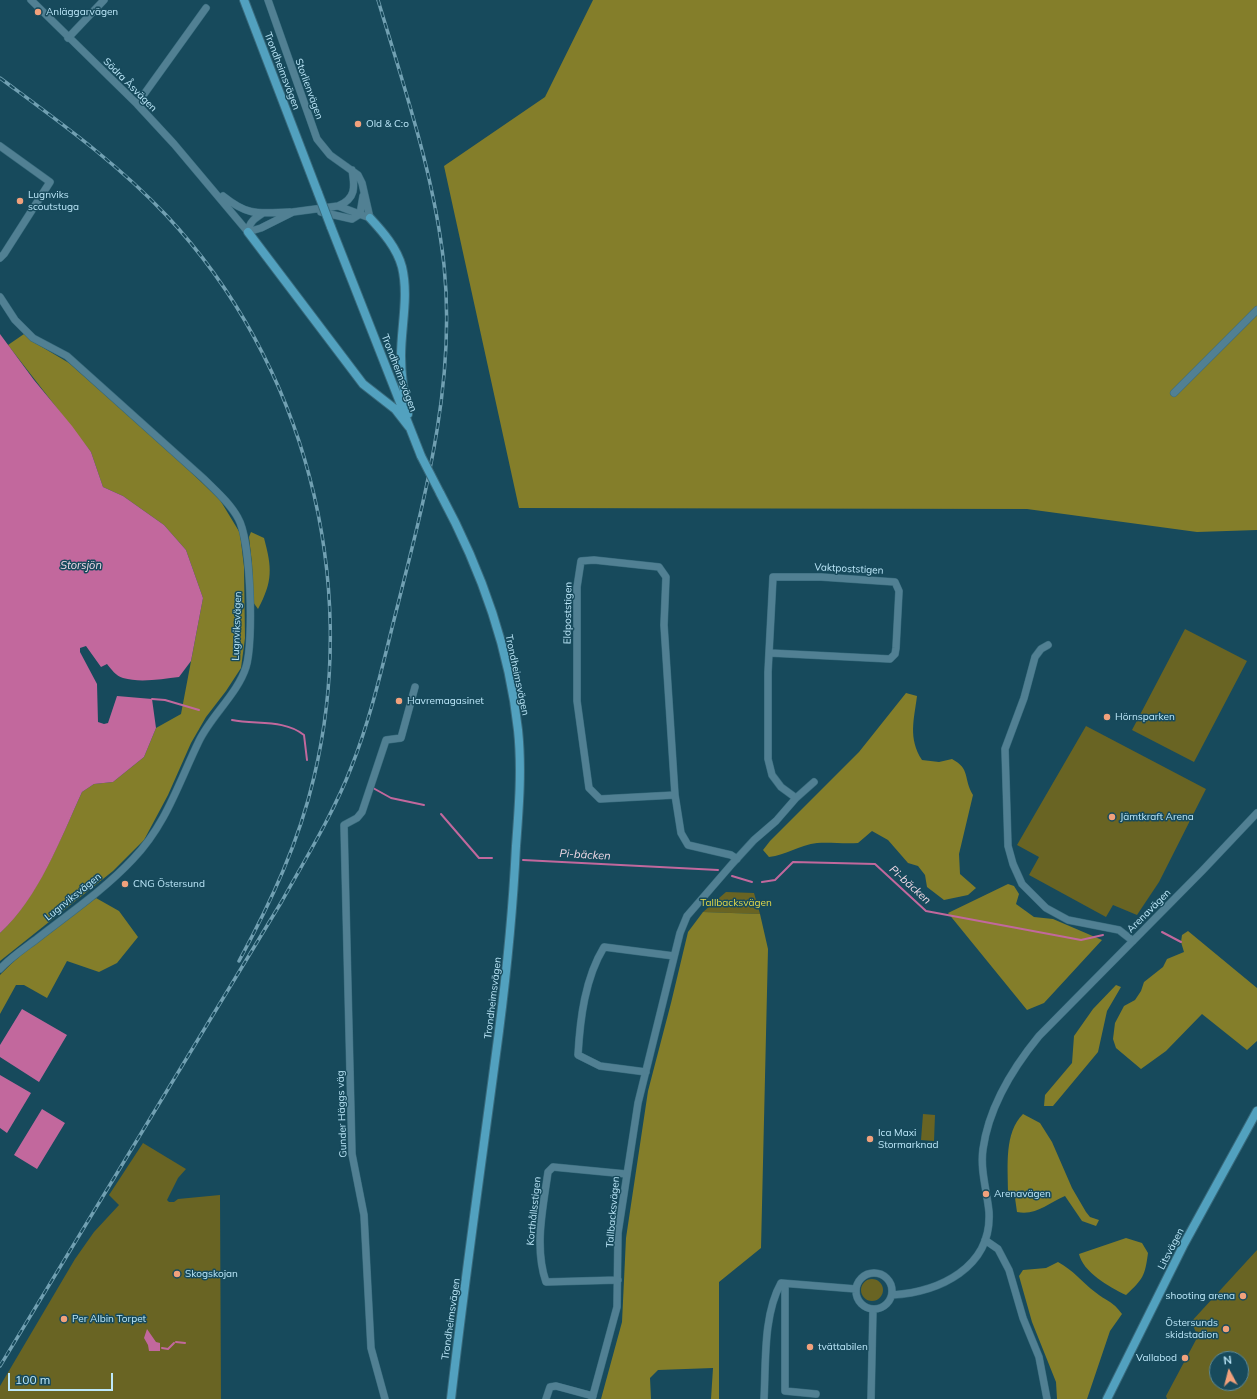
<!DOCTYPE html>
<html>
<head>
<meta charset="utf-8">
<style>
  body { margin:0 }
  #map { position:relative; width:1257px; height:1399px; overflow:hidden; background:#174a5c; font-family:Mulish,sans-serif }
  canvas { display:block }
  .north { position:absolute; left:1209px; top:1351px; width:40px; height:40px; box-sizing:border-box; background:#174a5c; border:1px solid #59899b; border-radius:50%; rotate:353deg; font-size:11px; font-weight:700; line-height:16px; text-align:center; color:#bde8fa }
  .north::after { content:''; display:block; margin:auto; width:14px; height:18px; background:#f1a17c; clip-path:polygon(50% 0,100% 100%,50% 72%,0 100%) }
  .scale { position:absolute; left:8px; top:1373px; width:105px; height:18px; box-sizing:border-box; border:2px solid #bde8fa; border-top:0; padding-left:5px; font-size:12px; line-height:14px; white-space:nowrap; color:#bde8fa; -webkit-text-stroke:3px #174a5c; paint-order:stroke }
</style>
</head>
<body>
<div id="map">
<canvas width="1257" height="1399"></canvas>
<div class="north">N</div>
<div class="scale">100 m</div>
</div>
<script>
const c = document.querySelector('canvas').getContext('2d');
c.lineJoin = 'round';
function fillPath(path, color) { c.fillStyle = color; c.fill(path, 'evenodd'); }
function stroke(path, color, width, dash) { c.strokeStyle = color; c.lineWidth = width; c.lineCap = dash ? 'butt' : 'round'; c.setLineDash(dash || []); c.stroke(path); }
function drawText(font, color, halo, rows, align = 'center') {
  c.font = font + ' Mulish,sans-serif'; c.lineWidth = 3; c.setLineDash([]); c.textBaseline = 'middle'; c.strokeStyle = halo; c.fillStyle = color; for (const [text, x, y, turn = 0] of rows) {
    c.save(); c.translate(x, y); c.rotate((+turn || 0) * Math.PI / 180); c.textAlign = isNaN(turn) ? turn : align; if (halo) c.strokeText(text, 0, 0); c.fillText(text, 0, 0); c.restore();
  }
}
const green = new Path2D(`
  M1185 629 1247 661 1194 762 1132 730Z
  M1086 726 1206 789 1159 882 1137 915 1113 905 1106 917 1029 875 1039 857 1017 845Z
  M726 892 754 893 760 914 703 912Z
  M923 1114 935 1115 934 1141 921 1140Z
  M143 1143 186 1169 178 1178 167 1200 169 1202H174L178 1199 220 1195 221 1399H0V1386L75 1259 94 1232 119 1205 109 1195Z
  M1257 1250V1399H1167L1166 1396 1198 1336 1191 1322ZM1217 1359H1241V1383H1217Z
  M861 1290a11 11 0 1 1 22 0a11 11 0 1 1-22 0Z`);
const forest = new Path2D(`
  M593 0H1257V530L1197 532 1027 509 519 508 444 166 545 97Z
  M24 334 37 344 69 363 174 456 220 500 240 533 244 567 245 638 241 668 226 691 206 717 191 743 168 795 144 840 113 871 0 961V933C37 899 61 838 82 792L94 784 113 782 144 757 156 728 181 714 203 598 186 550 164 525 123 496 103 487 91 452 8 345Z
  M251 532 264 538C272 568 273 581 258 609L253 602 252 564 249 537Z
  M906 693 917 696C914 720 908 738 922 760L939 762 952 759C971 769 963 779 973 795L959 854 960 874 976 888 968 895 944 900 927 887 925 875 918 866 908 863 888 840 872 831 858 843C844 844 830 842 817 843 800 845 786 855 769 857L763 850 770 841 859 752Z
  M1008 884 1014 886 1019 894 1016 904 1034 917 1053 919 1102 940 1044 1003 1027 1010 948 913Z
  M96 898 119 911 138 937 117 963 99 972 67 961 47 998 24 985H16L0 1014V975C28 946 64 922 96 898Z
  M703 912 760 914 768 949 761 1248 719 1282V1399H711L713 1368 658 1370 650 1378 651 1399H601L622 1322 626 1238 648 1091 671 1003 688 932Z
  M1188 931 1257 988V1041L1247 1050 1202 1014 1166 1051 1141 1069 1116 1048 1113 1039 1115 1023 1124 1006 1135 1000 1141 991 1144 982 1163 967 1167 959 1184 952 1181 942 1182 935Z
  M1116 985 1121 987 1107 1011 1098 1052 1053 1106H1044L1045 1095 1072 1063 1074 1036 1093 1009Z
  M1023 1114 1040 1123 1052 1142 1072 1188 1086 1212 1090 1217 1099 1220 1096 1226 1082 1221 1065 1196C1048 1203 1036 1216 1017 1212L1015 1198 1008 1191C1008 1166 1004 1133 1023 1114Z
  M1126 1238 1142 1243 1148 1253C1145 1276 1143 1279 1126 1295 1109 1287 1083 1272 1079 1254Z
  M1058 1262C1073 1270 1082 1282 1095 1292 1106 1301 1113 1301 1122 1314L1110 1331 1087 1399H1057L1056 1382 1032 1322 1019 1276 1023 1270 1046 1268Z`);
const water = new Path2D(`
  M0 334 34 380 72 426 91 452 103 487 123 496 164 525 186 550 203 598 191 661 179 677C162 679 140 683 123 678 116 676 111 669 107 664L101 667 86 646 80 648V652L97 684 98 722 104 724 108 723 117 696 152 699 156 728 144 757 113 782 94 784 82 792C61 838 38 899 0 933Z
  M22 1009 67 1035 39 1082 0 1057V1045Z
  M0 1075 31 1093 7 1133 0 1128Z
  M42 1109 65 1123 37 1169 14 1155Z
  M147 1329 156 1342 160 1343V1351H149L148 1345 144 1338Z`);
const stream = new Path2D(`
  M152 699 165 700 199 710
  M232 720C256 725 284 719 304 735L307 760
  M373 788 391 798 424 805
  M441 814 479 858H492
  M523 860 718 870
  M732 876 752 882
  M762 882 775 880 793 862 875 864 926 911 1081 940 1103 935
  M1162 932 1181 942
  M176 1342 185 1343
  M162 1348 168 1349 174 1343`);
const street = new Path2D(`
  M31 0 137 104 174 144 248 232
  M268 0 317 139 330 155 358 175 362 183 370 218
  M68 38 104 0
  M137 104 206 8
  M0 146 50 182 4 254 0 258
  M223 196C249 217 259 213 290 212
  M338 206C356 199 355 187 352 170
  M321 212 352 219 360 214 363 196
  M263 213C255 218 249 222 248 232L261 228 293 212 338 206 370 218
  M0 297 15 320 33 338 67 356 204 479C216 491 230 503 238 518 251 540 254 642 246 667 238 693 211 716 199 741 179 782 166 825 133 859 105 889 70 913 38 938 25 948 11 957 0 969
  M1174 393 1257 310
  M1048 645 1041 649 1035 657 1024 698 1005 749 1008 846 1013 864 1022 884 1046 908 1068 920 1119 930 1133 941
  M770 653 890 659 895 654 896 648 899 591 895 582 821 577H773L768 672V759L772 775 781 787 796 798
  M675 795 600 799 589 788 577 701V587L581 561 594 560 659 567 666 577 664 625 675 795 681 833 688 845 731 855 737 859
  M646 1072 600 1066 578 1055C580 1019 585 978 604 947L674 956
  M985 1240 998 1249 1009 1270 1023 1318 1039 1357 1047 1399
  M856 1291a18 18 0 1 1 36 0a18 18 0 1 1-36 0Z
  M618 1280 546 1282C534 1247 543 1208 548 1172L553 1167 626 1174
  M785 1284V1391L816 1394
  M892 1295C939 1292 992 1268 989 1212 987 1191 980 1170 983 1149 989 1106 1012 1069 1039 1036L1203 870 1257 813
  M385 1399 371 1348 364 1215 352 1154 344 825 357 818 362 812 386 740 401 738 415 687
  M546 1399 550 1387 556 1386 593 1396
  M592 1399 617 1307 618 1233 638 1103 680 933 687 916 732 864 754 840 776 821 796 798 814 782
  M764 1399C766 1363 763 1315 781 1283L856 1289
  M871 1399 873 1309`);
const secondary = new Path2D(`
  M244 0 318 193
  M370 218C383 232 397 248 402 267 409 296 401 327 401 356 401 375 404 395 408 414
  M331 227 421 456
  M248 232 363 384 395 409 409 427
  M440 493C480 567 509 646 518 730 522 768 519 807 516 846 513 908 507 969 499 1031 483 1153 465 1276 451 1399
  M1107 1399 1184 1244 1257 1111`);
const rail = new Path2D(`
  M0 78C58 121 116 162 166 215 305 363 361 580 314 777 299 842 271 902 239 961
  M0 1366 282 901C306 858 333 814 351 768 372 715 384 659 398 604 426 493 456 381 444 265 434 174 404 87 378 0`);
const secondaryBridge = new Path2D(`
  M318 193 331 227
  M421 456 440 493`);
const markers = [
  [38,12,4,"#f1a17c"],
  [358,124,4,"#f1a17c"],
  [20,201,4,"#f1a17c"],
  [399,701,4,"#f1a17c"],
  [1107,717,4,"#f1a17c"],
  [1112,817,4,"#f1a17c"],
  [125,884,4,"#f1a17c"],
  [870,1139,4,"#f1a17c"],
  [986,1194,4,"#f1a17c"],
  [177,1274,4,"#f1a17c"],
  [1243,1296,4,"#f1a17c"],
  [64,1319,4,"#f1a17c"],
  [1226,1329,4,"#f1a17c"],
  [810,1347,4,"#f1a17c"],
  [1185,1358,4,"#f1a17c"]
];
const poiNames = [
  ["Anläggarvägen",46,12],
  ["Old & C:o",366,124],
  ["Lugnviks",28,195],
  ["scoutstuga",28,207],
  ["Havremagasinet",407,701],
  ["Hörnsparken",1115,717],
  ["Jämtkraft Arena",1120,817],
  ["CNG Östersund",133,884],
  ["Ica Maxi",878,1133],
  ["Stormarknad",878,1145],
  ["Arenavägen",994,1194],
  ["Skogskojan",185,1274],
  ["shooting arena",1235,1296,"right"],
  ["Per Albin Torpet",72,1319],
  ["Östersunds",1218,1323,"right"],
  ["skidstadion",1218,1335,"right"],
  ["tvättabilen",818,1347],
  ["Vallabod",1177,1358,"right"]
];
const streetNames = [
  ["Trondheimsvägen",282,71,69],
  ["Södra Åsvägen",130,85,45],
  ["Storlienvägen",309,89,70],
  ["Trondheimsvägen",399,373,69],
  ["Vaktpoststigen",849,569,3],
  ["Eldpoststigen",568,613,-89],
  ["Lugnviksvägen",237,626,-88],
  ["Trondheimsvägen",517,675,78],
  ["Lugnviksvägen",73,897,-39],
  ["Arenavägen",1149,911,-45],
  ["Trondheimsvägen",493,998,-83],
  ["Gunder Häggs väg",342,1114,-92],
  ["Korthållsstigen",534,1211,-84],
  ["Tallbacksvägen",613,1212,-85],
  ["Litsvägen",1171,1249,-63],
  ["Trondheimsvägen",451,1319,-82]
];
const parkNames = [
  ["Tallbacksvägen",736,903]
];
const waterNames = [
  ["Storsjön",81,566],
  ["Pi-bäcken",585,855,3],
  ["Pi-bäcken",910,885,42]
];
fillPath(green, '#696423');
fillPath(forest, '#847e2a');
fillPath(water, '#c2689d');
stroke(stream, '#c2689d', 2);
stroke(street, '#386a7c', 8);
stroke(secondary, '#386a7c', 10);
stroke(street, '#518093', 7);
stroke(secondary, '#52a1bf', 8);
stroke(rail, '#71a0b2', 3.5);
stroke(rail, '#174a5c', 2, [6]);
stroke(secondaryBridge, '#386a7c', 10, []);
stroke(secondaryBridge, '#52a1bf', 8);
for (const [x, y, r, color] of markers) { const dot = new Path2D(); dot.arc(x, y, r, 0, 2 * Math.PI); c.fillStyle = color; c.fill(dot); stroke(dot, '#174a5c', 1.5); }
drawText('10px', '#bde8fa', '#174a5c', poiNames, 'left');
drawText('10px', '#bde8fa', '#174a5c', streetNames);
drawText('10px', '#e4da49', '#174a5c', parkNames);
drawText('italic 11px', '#f3dae7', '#174a5c', waterNames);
</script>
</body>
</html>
